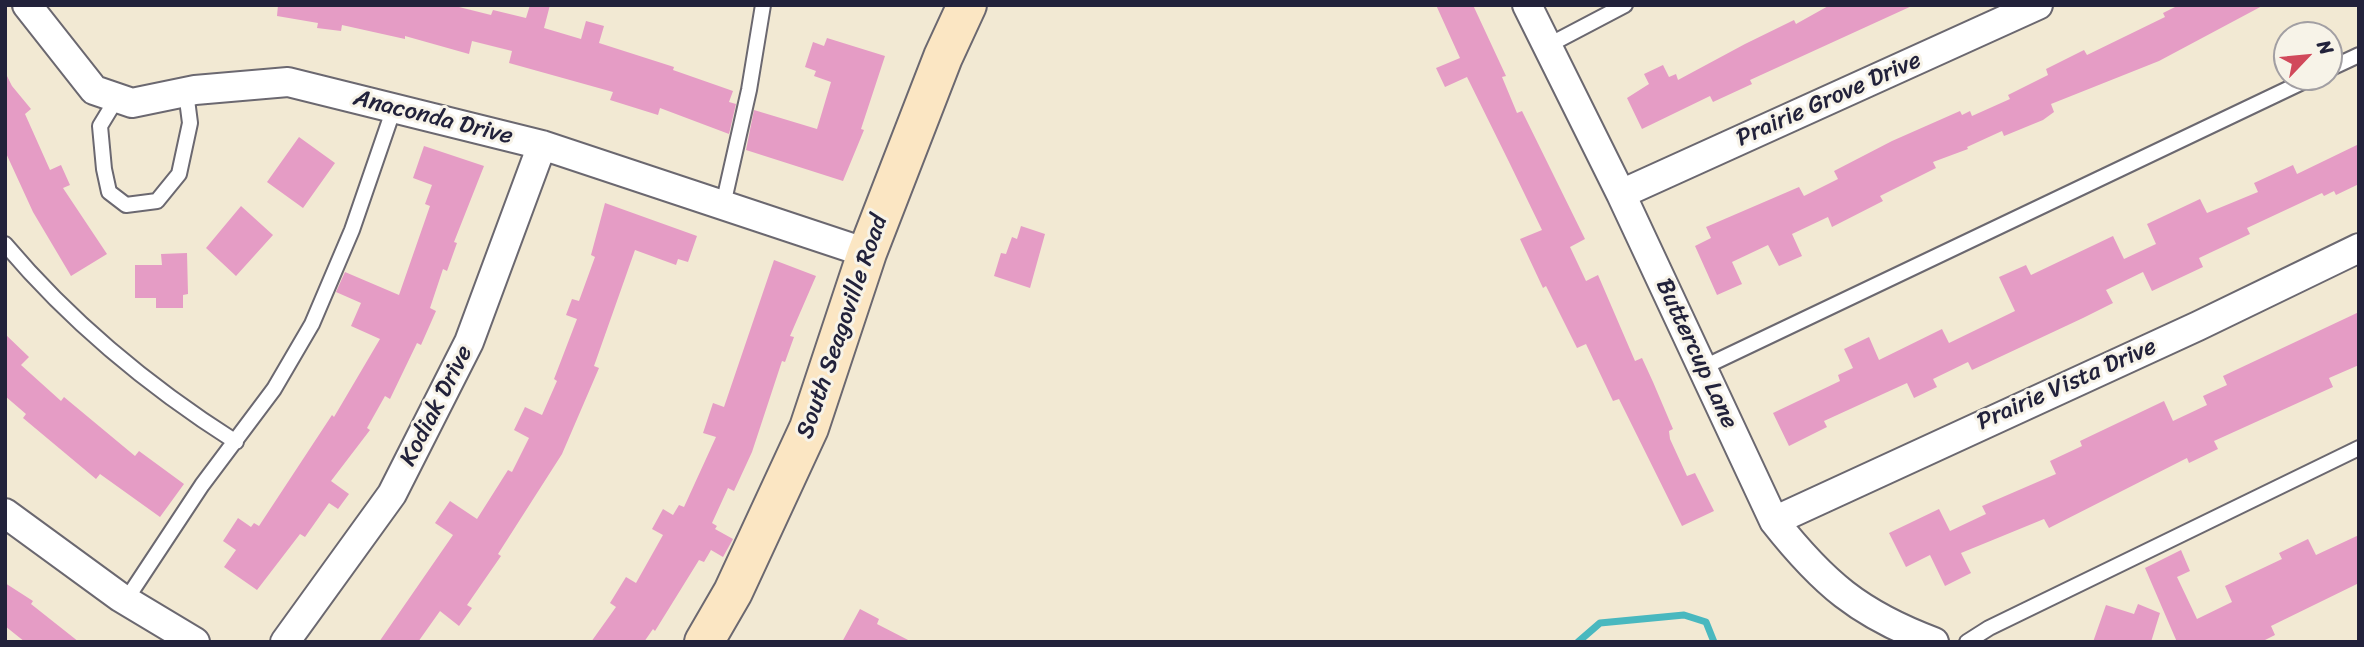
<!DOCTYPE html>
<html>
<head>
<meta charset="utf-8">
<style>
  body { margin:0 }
  #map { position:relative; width:2364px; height:647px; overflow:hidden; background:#f2e9d3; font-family:Sriracha,sans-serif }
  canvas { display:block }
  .frame { position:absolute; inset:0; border:7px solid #22223b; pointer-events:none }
  .north { position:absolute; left:2273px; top:21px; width:70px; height:70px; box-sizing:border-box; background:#f7f3e8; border:2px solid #a29fa3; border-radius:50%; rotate:64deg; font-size:19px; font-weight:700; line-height:28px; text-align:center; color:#22223b }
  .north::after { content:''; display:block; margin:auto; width:24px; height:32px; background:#d1495b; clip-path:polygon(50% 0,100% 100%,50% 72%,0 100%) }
</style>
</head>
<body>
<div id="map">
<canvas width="2364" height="647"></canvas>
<div class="frame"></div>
<div class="north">N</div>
</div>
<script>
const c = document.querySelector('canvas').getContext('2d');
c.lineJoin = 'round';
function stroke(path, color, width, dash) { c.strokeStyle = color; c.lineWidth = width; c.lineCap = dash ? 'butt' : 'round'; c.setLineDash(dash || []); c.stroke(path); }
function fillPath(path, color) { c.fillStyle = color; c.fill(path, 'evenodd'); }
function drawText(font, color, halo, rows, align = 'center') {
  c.font = font + ' Sriracha,sans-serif'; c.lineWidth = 6; c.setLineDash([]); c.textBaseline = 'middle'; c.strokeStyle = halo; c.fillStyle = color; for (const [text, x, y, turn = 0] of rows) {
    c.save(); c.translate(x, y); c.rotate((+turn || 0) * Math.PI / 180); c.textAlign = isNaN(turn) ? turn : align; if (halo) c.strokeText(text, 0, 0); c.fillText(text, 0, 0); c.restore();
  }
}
const stream = new Path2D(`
  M1578 642 1600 623 1684 615 1706 622 1714 642`);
const building = new Path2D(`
  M278 5H451L491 15 493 10 526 18 530 5H550L544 28 581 39 586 21 604 26 599 43 674 67 673 70 733 91 729 102 736 104 729 134 660 108 658 115 610 100 613 92 509 63 512 51 472 41 469 54 405 36V39L342 25 341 31 317 28 318 23 277 16Z
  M1436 5H1473L1506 76 1502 77 1517 113 1522 111 1585 239 1570 247 1586 281 1598 275 1635 361 1642 358 1653 382 1673 429 1669 431 1670 439 1687 476 1695 473 1714 511 1682 526 1619 399 1613 401 1586 344 1577 348 1546 286 1543 288 1520 239 1542 230 1510 164 1467 77 1445 87 1436 68 1460 58Z
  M1830 5H1914L1750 80 1752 84 1713 102 1710 96 1642 129 1627 98 1649 84 1644 74 1663 65 1669 77 1676 74 1678 80 1745 44 1794 20 1796 24Z
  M2179 5H2264L2159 61 2051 104 2054 112 2043 120 2004 136 2002 131 1967 147 1968 149 1933 162 1936 168 1880 196 1883 201 1832 227 1828 217 1792 234 1802 256 1779 266 1768 245 1732 262 1742 284 1717 295 1695 246 1711 238 1706 227 1799 187 1804 196 1838 179 1834 171 1892 141 1960 111 1962 115 1970 111 1972 116 2010 99 2008 95 2048 75 2046 69 2084 50 2087 55 2165 17 2163 13Z
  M827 38 885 56 861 129 864 130 843 181 746 150 754 110 817 129 831 82 814 76 816 71 805 67 813 42 824 46Z
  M5 72 12 86 31 109 25 114 50 170 61 165 70 185 63 188 107 254 71 276 33 212 5 151Z
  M299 137 335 163 303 208 267 182Z
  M2359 144V184L2336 195 2334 191 2324 196 2322 193 2247 228 2250 234 2199 258 2203 267 2152 291 2143 272 2106 290 2113 303 2083 318 1972 370 1968 362 1933 379 1937 387 1914 398 1907 383 1824 421 1827 427 1789 446 1773 413 1840 381 1838 375 1853 368 1844 349 1869 337 1879 360 1942 329 1949 343 2015 311 1999 277 2026 265 2031 275 2113 236 2124 259 2156 244 2147 224 2200 199 2207 213 2258 192 2254 183 2293 165 2297 174Z
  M424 146 484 166 454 242 457 243 447 271 443 269 430 308 436 311 421 345 417 343 390 399 385 396 367 428 370 430 331 481 349 494 338 509 329 503 305 537 300 534 257 590 224 567 236 550 223 541 238 518 251 527 254 523 259 526 332 415 334 417 380 339 351 326 361 303 336 292 345 272 399 295 430 206 425 204 432 185 413 178Z
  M605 203 697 236 688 262 678 259 676 265 635 250 594 366 599 368 562 454 498 554 501 556 467 605 472 608 459 626 440 611 418 642H379L453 535 435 523 450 501 477 519 508 470 512 472 529 438 514 430 525 407 542 415 557 381 554 379 577 319 566 315 572 299 579 301 595 257 591 255Z
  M241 206 273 235 236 276 206 248Z
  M1021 226 1045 234 1030 288 994 276 1001 253 1006 254 1012 237 1017 239Z
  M187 253 188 294 183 295V308H156V298H135V265H162L161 254Z
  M774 260 816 276 790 336 794 337 785 362 782 361 752 452 734 491 728 488 712 523 717 526 715 529 733 539 723 557 711 550 704 562 699 560 655 631 653 629 644 642H591L616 607 610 603 626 577 636 583 663 535 652 529 663 509 673 515 679 505 684 507 716 437 703 433 713 403 724 407Z
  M2359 312V365L2329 378 2333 387 2214 441 2218 449 2189 463 2187 458 2049 528 2044 519 1961 553 1971 573 1945 586 1930 555 1906 567 1889 533 1939 509 1950 531 1986 514 1982 506 2056 474 2050 461 2082 446 2080 441 2164 401 2173 421 2207 405 2203 396 2227 385 2223 376Z
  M5 334 29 357 21 365 61 401 64 397 135 456 139 451 184 484 160 517 100 474 96 479 23 418 26 414 5 396Z
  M2359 535V583L2271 626 2275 635 2261 642H2177L2145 568 2181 550 2190 571 2177 577 2197 619 2232 602 2225 586 2282 559 2279 553 2308 539 2316 555Z
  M5 583 33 601 31 604 79 642H25L5 626Z
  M2138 604 2160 613 2151 642H2093L2106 605 2134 614Z
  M860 609 879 619 877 624 912 642H842Z`);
const lane = new Path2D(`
  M1547 46 1625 5
  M2329 69 2359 55
  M117 98 100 126 104 169 109 192 126 205 157 201 179 174 190 123 186 92
  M723 205 749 90 763 5
  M5 244C70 321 151 388 236 442
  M1702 368 2313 77
  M126 600 202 485 274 389 312 324 352 230 394 108
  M1967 642 1989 628 2359 448`);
const street = new Path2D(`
  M27 5 94 90 132 103 195 90 288 82 542 145 867 253
  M1527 5 1621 194 1774 521C1823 583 1859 614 1934 642
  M1621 194 2038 5
  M5 513 120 597 195 642
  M1774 521 2198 326 2359 248
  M285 642 392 494 469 342 542 145`);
const secondary = new Path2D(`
  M704 642 733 592 809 428 867 253 943 57 967 5`);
const streetNames = [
  ["Prairie Grove Drive",1829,100,-24],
  ["Anaconda Drive",433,118,14],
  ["South Seagoville Road",843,327,-71],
  ["Buttercup Lane",1696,354,65],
  ["Prairie Vista Drive",2067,385,-24],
  ["Kodiak Drive",437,406,-63]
];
stroke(stream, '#49b8bf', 7);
fillPath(building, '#e59cc5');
stroke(lane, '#6b6870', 18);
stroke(street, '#6b6870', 32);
stroke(secondary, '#6b6870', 42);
stroke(lane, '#fff', 14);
stroke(street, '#fff', 28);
stroke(secondary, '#fbe6c3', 38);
drawText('24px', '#22223b', '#f7f3e8', streetNames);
</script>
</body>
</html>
